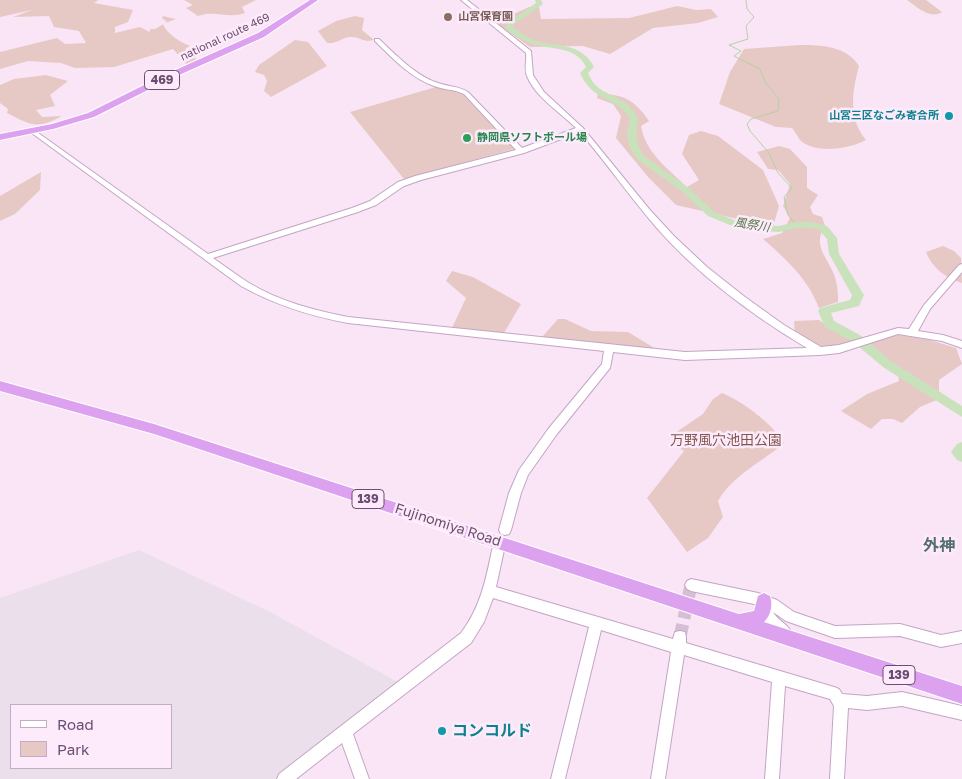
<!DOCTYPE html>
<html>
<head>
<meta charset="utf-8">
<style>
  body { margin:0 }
  #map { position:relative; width:962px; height:779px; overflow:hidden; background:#fae5f7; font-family:"Golos Text",sans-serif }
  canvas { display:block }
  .legend { position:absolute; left:10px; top:704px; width:162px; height:65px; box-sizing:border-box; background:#fdebfb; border:1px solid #c3acc4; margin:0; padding:6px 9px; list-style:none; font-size:15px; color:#6c4d71 }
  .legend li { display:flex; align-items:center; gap:10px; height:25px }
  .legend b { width:25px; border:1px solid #c3acc4 }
</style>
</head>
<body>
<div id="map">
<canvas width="962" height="779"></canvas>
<ul class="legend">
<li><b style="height:6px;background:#fff"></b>Road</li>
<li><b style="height:14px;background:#e6c9c5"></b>Park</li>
</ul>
</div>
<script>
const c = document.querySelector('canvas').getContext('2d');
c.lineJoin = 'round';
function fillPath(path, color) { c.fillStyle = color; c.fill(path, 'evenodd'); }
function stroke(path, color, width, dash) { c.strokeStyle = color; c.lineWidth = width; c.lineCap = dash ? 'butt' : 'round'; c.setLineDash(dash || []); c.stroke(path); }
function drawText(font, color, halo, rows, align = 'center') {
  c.font = font + ' "Golos Text","Noto Sans JP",sans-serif'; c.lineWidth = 5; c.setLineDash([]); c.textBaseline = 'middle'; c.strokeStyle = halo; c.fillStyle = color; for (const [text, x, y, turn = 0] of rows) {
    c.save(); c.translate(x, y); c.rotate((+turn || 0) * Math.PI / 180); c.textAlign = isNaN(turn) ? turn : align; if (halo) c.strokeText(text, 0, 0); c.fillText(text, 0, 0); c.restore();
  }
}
const industrial = new Path2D(`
  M139 550 270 612 398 682 276 779H0V598ZM11 705H171V768H11Z`);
const green = new Path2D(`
  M0 0H98L94 3 133 10 128 22 115 27V33L140 27 150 32V29H155L167 22 162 18 163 16 176 19 163 24C166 33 180 42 190 46L185 49 198 61 188 66 173 49 114 67 75 68 61 63 28 61 0 69V52L57 38 65 44 86 43 79 31 54 27 49 16 13 17 32 10 0 17Z
  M184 0H256L242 7 245 13C229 19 214 10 198 16L186 8 193 5Z
  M907 0H926L942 12C930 20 917 7 907 0Z
  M677 6 696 10 711 9 718 17 698 23 653 28 610 54 583 46 530 47 491 19 488 13H516L529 7H539L541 19 629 18Z
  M355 16 364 18 362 30 374 40C364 43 359 36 350 37 341 38 337 44 327 43L318 31 336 21Z
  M295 40 308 42 327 66 271 97 264 91 267 81 264 75 255 72 259 65Z
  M800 45C821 45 847 46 859 66 852 92 848 118 866 140 850 149 816 154 801 141 798 138 795 131 792 128L776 127 719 104 730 72 744 49Z
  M46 75 68 81 50 95 55 106 36 110 42 117 62 116C37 130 31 125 7 113L8 109 0 103V85L14 79Z
  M436 87 458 89 514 149 404 179 350 112Z
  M598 93C624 95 634 99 649 121L641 126C645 152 668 169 687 187L699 180 682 154 689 135 701 131 718 136 763 170 779 206 773 227 676 205 648 177 616 138 621 116 613 104 597 98Z
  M779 146 790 149 807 167V188L818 195 810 207 813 214 822 217 825 226C810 247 832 261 836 281 838 288 838 295 838 302L819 308C808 279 786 259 763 239L782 233 790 218 783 206 790 184 778 170 768 169 757 152Z
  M41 172 40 190 15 214 0 221V196Z
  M943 246 954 251 961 258 962 283C946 278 932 268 926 252Z
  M452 271 473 277 521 304 504 333 452 328 466 298 446 281Z
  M558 319H565L591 331 628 332 656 349V351L542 337Z
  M819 320 835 331 868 339 899 335 930 340 956 348 962 364 939 380V399L920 407 902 423 893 419H882L871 429 841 411 867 394 899 381 897 369 867 348 851 345 826 348 795 336 794 321Z
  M722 393C742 401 773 424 784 443 762 462 733 475 718 501L723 517 708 538 687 552 647 498 684 451 673 444 672 435 703 414 713 399Z`);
const stream = new Path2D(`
  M746 0 747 9 754 17 746 26 748 39 729 45 741 51 734 56 760 69 765 82 779 99 778 111 751 119 747 124 750 131 769 153 778 173 792 188 784 197 788 215 796 225`);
const river = new Path2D(`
  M535 0H541L543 4 513 25V27C520 32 528 38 536 41 559 47 582 43 594 67L588 73C597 94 609 91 625 103 631 107 634 112 638 118 636 132 635 143 643 155L690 189 714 212 744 224 779 226 796 222H811L827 226 837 238 839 254 864 295 859 306 831 313 834 321 860 335 891 361 962 406V417L883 367 852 341 825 327 818 311 820 308 850 300 852 295 829 254 827 239 819 230 811 228H796L779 232 742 230 708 216 684 193 637 159 630 148 627 135 630 118C614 96 592 101 580 73L586 67C576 46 552 50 533 44 523 41 513 35 505 28L507 23 536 3Z
  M962 442V462L957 460 951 452 957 444Z`);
const secondaryTunnel = new Path2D(`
  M680 637 691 585`);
const secondary = new Path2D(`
  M461 0H467L531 51 533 75 544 92 583 128 650 210 674 236 707 267 745 297 784 325 821 347 839 345 898 328 909 329 924 305 959 265 962 264V272L930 309 918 331 943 335 962 341V348L942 341 898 334 839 353 820 355 685 360 613 352 610 368 557 434 528 475 521 493 511 530 509 534 505 535 501 534 499 530 509 493 519 470 549 428 602 364 604 351 348 323C310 316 275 305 241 286L29 131 34 130 208 254 352 208 370 201 398 182 415 176 516 150 464 94C454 89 444 90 434 86 411 78 392 58 375 41V39H379C396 55 416 76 438 83 449 87 459 86 468 92L522 148 576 128C560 112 536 98 527 76 524 69 527 60 526 53ZM580 132C606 162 629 196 656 227 698 275 752 315 807 348L685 352 348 317C313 310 279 301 249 283 236 275 225 266 213 258L358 212 376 205 404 186 421 180 524 153Z
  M498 544 502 546 504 550 496 587 673 639 675 632 680 631 685 632 686 637V643L834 687 839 689 842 694 867 696 902 692 962 706V720L902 706 867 710 848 708 844 779H830L834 706 830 699 785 686 779 779H765L772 682 684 655 665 779H651L671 652 601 630 565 779H551L589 627 493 598 484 622 471 643 353 734 369 779H355L342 743 296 779H277L279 774 461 633C480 608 486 580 492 550L494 546Z
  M691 579 758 593 777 600 794 612 835 626 900 624 941 635 962 631V643L941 647 900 636 835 638 786 621 773 612C778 621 788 624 791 632L790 637 785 638C769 632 763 621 759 605L691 591 687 589 685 585 687 581Z`);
const highway = new Path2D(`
  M310 0H318L264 37 168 80 94 117 53 129 0 140V134L52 124 88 113 162 76 258 33Z
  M0 381 154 424 739 614 754 611 758 596 764 593 770 596C773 605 771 615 764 622L962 686V704L154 434 0 391Z`);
const markers = [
  [448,17,5,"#8d6e63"],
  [949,116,5,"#0f9aa8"],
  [467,138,5,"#2e9e5b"],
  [442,731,5,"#0f9aa8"]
];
const farEducationnames = [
  ["山宮保育園",458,17]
];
const farStreetnames = [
  ["national route 469",225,37,-25]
];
const farCulturenames = [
  ["山宮三区なごみ寄合所",939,116]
];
const farLeisurenames = [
  ["静岡県ソフトボール場",477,138]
];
const shields = [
  [162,80,35],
  [368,499,32],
  [899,675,32]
];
const shieldNames = [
  ["469",162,80],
  ["139",368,499],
  ["139",899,675]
];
const farWaternames = [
  ["風祭川",752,225,9]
];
const parkNames = [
  ["万野風穴池田公園",726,441]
];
const streetNames = [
  ["Fujinomiya Road",448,525,18]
];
const quarterNames = [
  ["外神",939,546]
];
const nearCulturenames = [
  ["コンコルド",452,731]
];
fillPath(industrial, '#eadfea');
fillPath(green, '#e6c9c5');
stroke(stream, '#b3d2a3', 1);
fillPath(river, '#c9e2bc');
stroke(secondaryTunnel, '#d6bfd6', 13, [13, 6]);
stroke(secondary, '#c4a4c6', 2);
stroke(highway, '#fff', 2);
fillPath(secondary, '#fff');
fillPath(highway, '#dda2ef');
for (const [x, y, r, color] of markers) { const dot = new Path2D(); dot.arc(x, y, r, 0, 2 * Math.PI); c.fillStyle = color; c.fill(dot); stroke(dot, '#fdebfb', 2); }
drawText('bold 11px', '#785e54', '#fdebfb', farEducationnames, 'left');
drawText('11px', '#6c4d71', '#fdebfb', farStreetnames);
drawText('bold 11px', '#0d838f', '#fdebfb', farCulturenames, 'right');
drawText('bold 11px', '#27864d', '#fdebfb', farLeisurenames, 'left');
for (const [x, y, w] of shields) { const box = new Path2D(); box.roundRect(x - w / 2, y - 9.5, w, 19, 4); c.fillStyle = '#fdebfb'; c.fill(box); stroke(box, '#6c4d71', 1); }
drawText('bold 12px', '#6c4d71', null, shieldNames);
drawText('italic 12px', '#527542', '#fdebfb', farWaternames);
drawText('14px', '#80574c', '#fdebfb', parkNames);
drawText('14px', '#6c4d71', '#fdebfb', streetNames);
drawText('bold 16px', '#536d72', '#fdebfb', quarterNames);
drawText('bold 16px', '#0d838f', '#fdebfb', nearCulturenames, 'left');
</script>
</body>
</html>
